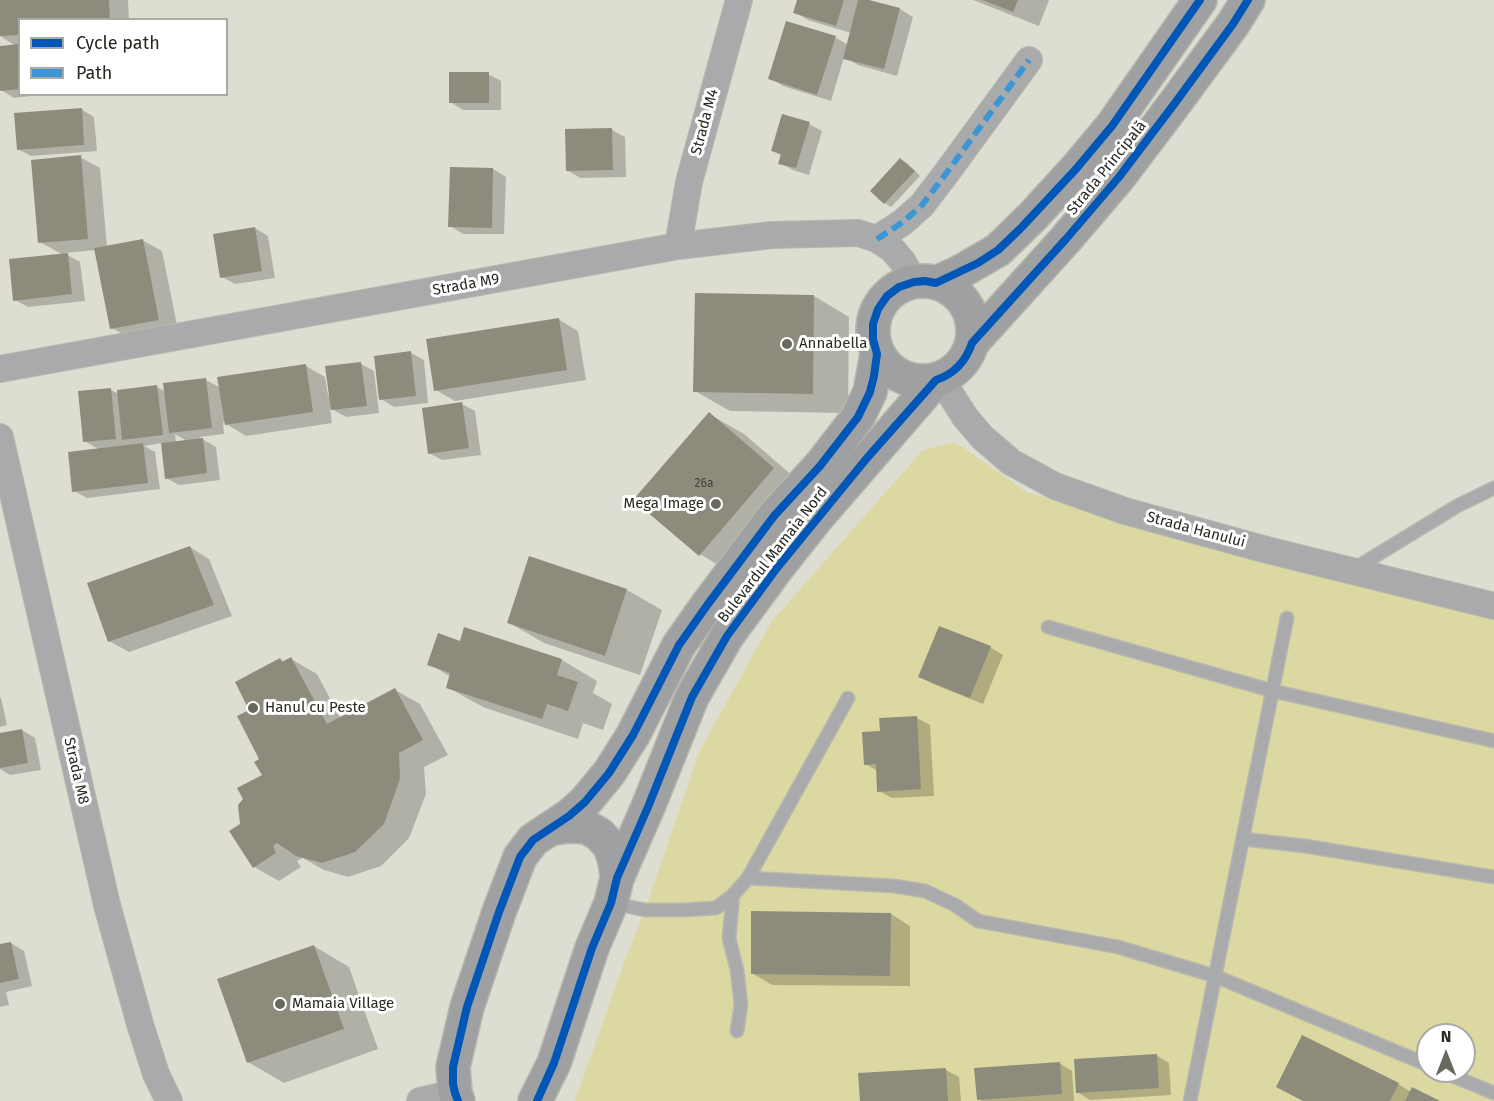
<!DOCTYPE html>
<html>
<head>
<meta charset="utf-8">
<style>
  body { margin:0 }
  #map { position:relative; width:1494px; height:1101px; overflow:hidden; background:#ddddd1; font-family:"Fira Sans",sans-serif }
  canvas { display:block }
  .legend { position:absolute; left:18px; top:18px; width:210px; height:78px; box-sizing:border-box; background:#fff; border:2px solid #a9a9a6; margin:0; padding:8px 10px; list-style:none; font-size:18px; color:#292921 }
  .legend li { display:flex; align-items:center; gap:12px; height:30px }
  .legend b { width:30px; border:2px solid #a9a9a6 }
  .north { position:absolute; left:1416px; top:1023px; width:60px; height:60px; box-sizing:border-box; background:#fff; border:2px solid #a9a9a6; border-radius:50%; rotate:0deg; font-size:16px; font-weight:700; line-height:24px; text-align:center; color:#292921 }
  .north::after { content:''; display:block; margin:auto; width:21px; height:27px; background:#68685f; clip-path:polygon(50% 0,100% 100%,50% 72%,0 100%) }
</style>
</head>
<body>
<div id="map">
<canvas width="1494" height="1101"></canvas>
<ul class="legend">
<li><b style="height:8px;background:#0057b8"></b>Cycle path</li>
<li><b style="height:8px;background:#3c96d5"></b>Path</li>
</ul>
<div class="north">N</div>
</div>
<script>
const c = document.querySelector('canvas').getContext('2d');
c.lineJoin = 'round';
function fillPath(path, color) { c.fillStyle = color; c.fill(path, 'evenodd'); }
function stroke(path, color, width, dash) { c.strokeStyle = color; c.lineWidth = width; c.lineCap = dash ? 'butt' : 'round'; c.setLineDash(dash || []); c.stroke(path); }
function drawText(font, color, halo, rows, align = 'center') {
  c.font = font + ' "Fira Sans",sans-serif'; c.lineWidth = 6; c.setLineDash([]); c.textBaseline = 'middle'; c.strokeStyle = halo; c.fillStyle = color; for (const [text, x, y, turn = 0] of rows) {
    c.save(); c.translate(x, y); c.rotate((+turn || 0) * Math.PI / 180); c.textAlign = isNaN(turn) ? turn : align; if (halo) c.strokeText(text, 0, 0); c.fillText(text, 0, 0); c.restore();
  }
}
const green = new Path2D(`
  M955 442 1026 492 1494 619V1101H575L624 963 645 910 700 750 772 621 923 450ZM1428 1035H1464V1071H1428Z`);
const shadow = new Path2D(`
  M0 0H128L129 20H20V94H48L14 98 1 90 0 48 16 46 0 36Z
  M799 0H863L900 9 913 17 897 76 858 65 844 57 831 101 783 86 770 78 835 37 848 45 851 33 808 20 795 12Z
  M973 0H1049L1039 26Z
  M488 74 501 81V110H463L450 102Z
  M81 109 94 117 97 151 31 156 18 149Z
  M809 124 822 131 809 175 793 170 780 163 782 156 772 150Z
  M566 130H612L625 137 626 177 580 178 567 170Z
  M80 157 100 168 107 247 142 240 162 251 178 330 131 339 112 328 96 250 64 253 80 262 85 301 28 307 15 300 63 255 40 242Z
  M901 160 907 163 920 176 891 207 885 203 872 191Z
  M493 169 506 177 504 234H463L450 226Z
  M255 228 268 236 275 278 235 284 222 277Z
  M814 296 849 317 848 413 730 411 695 391Z
  M558 319 578 331 586 380 455 401 436 390Z
  M411 353 424 360 428 403 394 407 381 399Z
  M361 364 374 371 379 413 346 417 330 408 332 423 246 436 223 422 224 434 199 437 216 447 220 480 179 485 166 478 162 443 144 446 155 452 160 489 87 498 74 491 100 450 84 441 111 390 119 394 157 387 166 392 206 380 221 388 306 366 325 377 328 395H331ZM175 434 187 441 176 443Z
  M462 404 475 411 481 455 442 460 429 453Z
  M709 414 744 434 808 489 735 575 700 554Z
  M190 547 209 559 232 616 129 652 109 641Z
  M627 590 662 610 640 675 544 643 508 622Z
  M465 628 562 660 597 681 593 693 612 704 603 730 583 723 578 739 483 707 447 687 451 677 429 664 461 643Z
  M990 647 1003 655 983 704 933 684 920 676Z
  M280 659 285 662 291 659 317 674 341 719 395 690 420 704 448 755 424 767 426 794 409 838 381 866 348 877 324 870 303 858 297 861 301 867 279 881 254 867 241 825 264 776 251 710Z
  M0 697 1 698 7 725 0 727Z
  M917 718 930 725 934 796 892 798 879 791 878 771 865 764 882 733Z
  M22 730 35 738 41 770 10 775 0 769V734Z
  M891 914 910 926V986L772 985 752 973Z
  M11 943 24 951 32 986 6 992 9 1005 0 1007V946Z
  M314 946 349 967 378 1049 284 1083 248 1062Z
  M1156 1055 1169 1063 1171 1095 1090 1100 1077 1092Z
  M1059 1063 1072 1071 1074 1101H982L978 1099Z
  M946 1070 959 1077 961 1101H862Z
  M1398 1084 1411 1092 1437 1101H1303L1278 1087Z`);
const building = new Path2D(`
  M0 0H109L110 20H20V35L0 36Z
  M797 0H844L836 26 793 13Z
  M858 0H869L900 8 884 69 843 59Z
  M982 0H1018L1013 12Z
  M786 21 836 36 817 95 768 79Z
  M20 44V89L0 91V46Z
  M449 72H489V103H449Z
  M82 108 84 145 17 150 14 113Z
  M782 114 810 122 796 168 778 164 781 154 771 151Z
  M612 128 613 170 566 171 565 129Z
  M81 155 88 239 38 243 31 160Z
  M900 158 915 171 884 204 870 191Z
  M450 167 493 168 492 228 448 227Z
  M255 227 262 271 220 278 213 234Z
  M143 239 159 320 110 329 94 248Z
  M68 253 72 294 13 301 9 259Z
  M695 293 814 295 813 394 693 392Z
  M559 318 567 370 434 391 426 339Z
  M411 351 416 396 379 400 374 356Z
  M361 362 367 406 331 410 325 366Z
  M306 364 313 412 225 425 217 377Z
  M206 378 212 428 169 433 163 383Z
  M157 385 163 435 122 440 117 390Z
  M111 388 116 439 83 442 78 391Z
  M462 402 469 448 428 454 422 408Z
  M709 412 774 468 699 556 633 500Z
  M203 438 207 473 165 479 161 443Z
  M143 443 148 483 72 492 68 452Z
  M190 546 214 605 108 642 87 583Z
  M529 556 627 589 605 656 507 623Z
  M939 626 991 646 970 698 918 677Z
  M464 627 562 659 557 675 578 682 568 711 547 704 542 719 446 688 450 673 427 665 438 633 460 641Z
  M291 657 327 724 395 688 423 740 399 753 400 779 384 824 355 852 322 863 296 856 277 843 273 846 276 853 253 868 229 831 240 824 238 805 243 799 237 788 262 775 254 762 259 759 237 716 249 710 235 682 280 658 282 662Z
  M917 716 921 789 877 792 876 764 864 765 862 732 880 731 879 718Z
  M22 729 28 763 0 768V733Z
  M751 911 891 913 890 976 751 974Z
  M11 942 19 979 0 983V944Z
  M314 945 344 1029 247 1063 217 979Z
  M1302 1035 1399 1083 1390 1101H1303L1276 1087Z
  M1157 1054 1159 1088 1076 1093 1074 1059Z
  M1060 1062 1062 1094 977 1100 974 1068Z
  M946 1068 948 1101H860L858 1073Z
  M1412 1087 1440 1101H1405Z`);
const lane = new Path2D(`
  M1354 569 1457 506 1494 488
  M1048 627 1273 691 1494 741
  M1243 839 1305 846 1494 877
  M748 878 848 698
  M733 895 729 938 737 970 741 1005 737 1031
  M612 903 645 910H683L716 908 733 895 748 878 894 886 925 891 955 905 978 921 1118 947 1215 976 1428 1065
  M1441 1071 1494 1093
  M1190 1101 1287 618`);
const street = new Path2D(`
  M877 239 903 222 922 205 945 175 1029 60
  M678 246 689 182 739 0
  M0 369 678 246 772 235 858 233 877 239 892 249 903 262 914 282
  M941 379 965 417 983 438 1011 462 1055 486 1125 511 1267 550 1494 606
  M0 437 107 905 140 1024 156 1074 169 1101
  M420 1101 455 1093`);
const secondary = new Path2D(`
  M873 331a50 50 0 1 1 100 0a50 50 0 1 1-100 0Z
  M936 283 960 272 998 250 1032 217 1076 169 1112 126 1200 0
  M972 343 1066 239 1119 177 1175 103 1233 24 1248 0
  M617 878 648 807 692 697 727 636 777 568 815 520 936 380
  M458 1101 455 1093 453 1067 467 1007 499 912 520 857 533 840 569 816 585 802 609 773 633 735 679 645 708 604 774 516 820 466 858 417 870 392 877 354
  M535 1101 554 1063 592 948 611 903 617 878 615 862 610 846 599 834 586 827 568 826 549 829`);
const quiet = new Path2D(`
  M877 239 903 222 922 205 945 175 1029 60`);
const cycleway = new Path2D(`
  M458 1101 455 1093 453 1084V1067L467 1007 499 912 520 857 533 840 569 816 585 802 609 773 633 735 679 645 708 604 774 516 820 466 858 417 870 392 874 376 877 354 873 339V324L878 309 887 296 899 287 914 282 925 281 936 283 978 263 998 250 1020 229 1076 169 1112 126 1200 0
  M537 1101 554 1063 592 948 611 903 617 878 648 807 692 697 727 636 777 568 867 458 936 380C954 374 966 361 972 343L1066 239 1119 177 1175 103 1233 24 1248 0`);
const markers = [
  [787,344,6,"#68685f"],
  [716,504,6,"#68685f"],
  [253,708,6,"#68685f"],
  [280,1004,6,"#68685f"]
];
const numberNames = [
  ["26a",704,484]
];
const streetNames = [
  ["Strada M4",705,122,-75],
  ["Strada Principală",1107,168,-51],
  ["Strada M9",466,285,-10],
  ["Strada Hanului",1196,530,15],
  ["Bulevardul Mamaia Nord",773,555,-52],
  ["Strada M8",76,771,77]
];
const poiNames = [
  ["Annabella",799,344],
  ["Mega Image",704,504,"right"],
  ["Hanul cu Peste",265,708],
  ["Mamaia Village",292,1004]
];
fillPath(green, '#dcd8a1');
fillPath(shadow, '#0003');
fillPath(building, '#8d8c7c');
stroke(lane, '#b8b8af', 15);
stroke(street, '#b8b8af', 28);
stroke(secondary, '#b8b8af', 36);
stroke(lane, '#a9aaab', 12);
stroke(street, '#a9aaab', 26);
stroke(secondary, '#9fa0a1', 33);
stroke(quiet, '#3c96d5', 6, [12, 6]);
stroke(cycleway, '#0057b8', 8);
for (const [x, y, r, color] of markers) { const dot = new Path2D(); dot.arc(x, y, r, 0, 2 * Math.PI); c.fillStyle = color; c.fill(dot); stroke(dot, '#fff', 2); }
drawText('12px', '#424238', null, numberNames);
drawText('15px', '#292921', '#fff', streetNames);
drawText('15px', '#292921', '#fff', poiNames, 'left');
</script>
</body>
</html>
